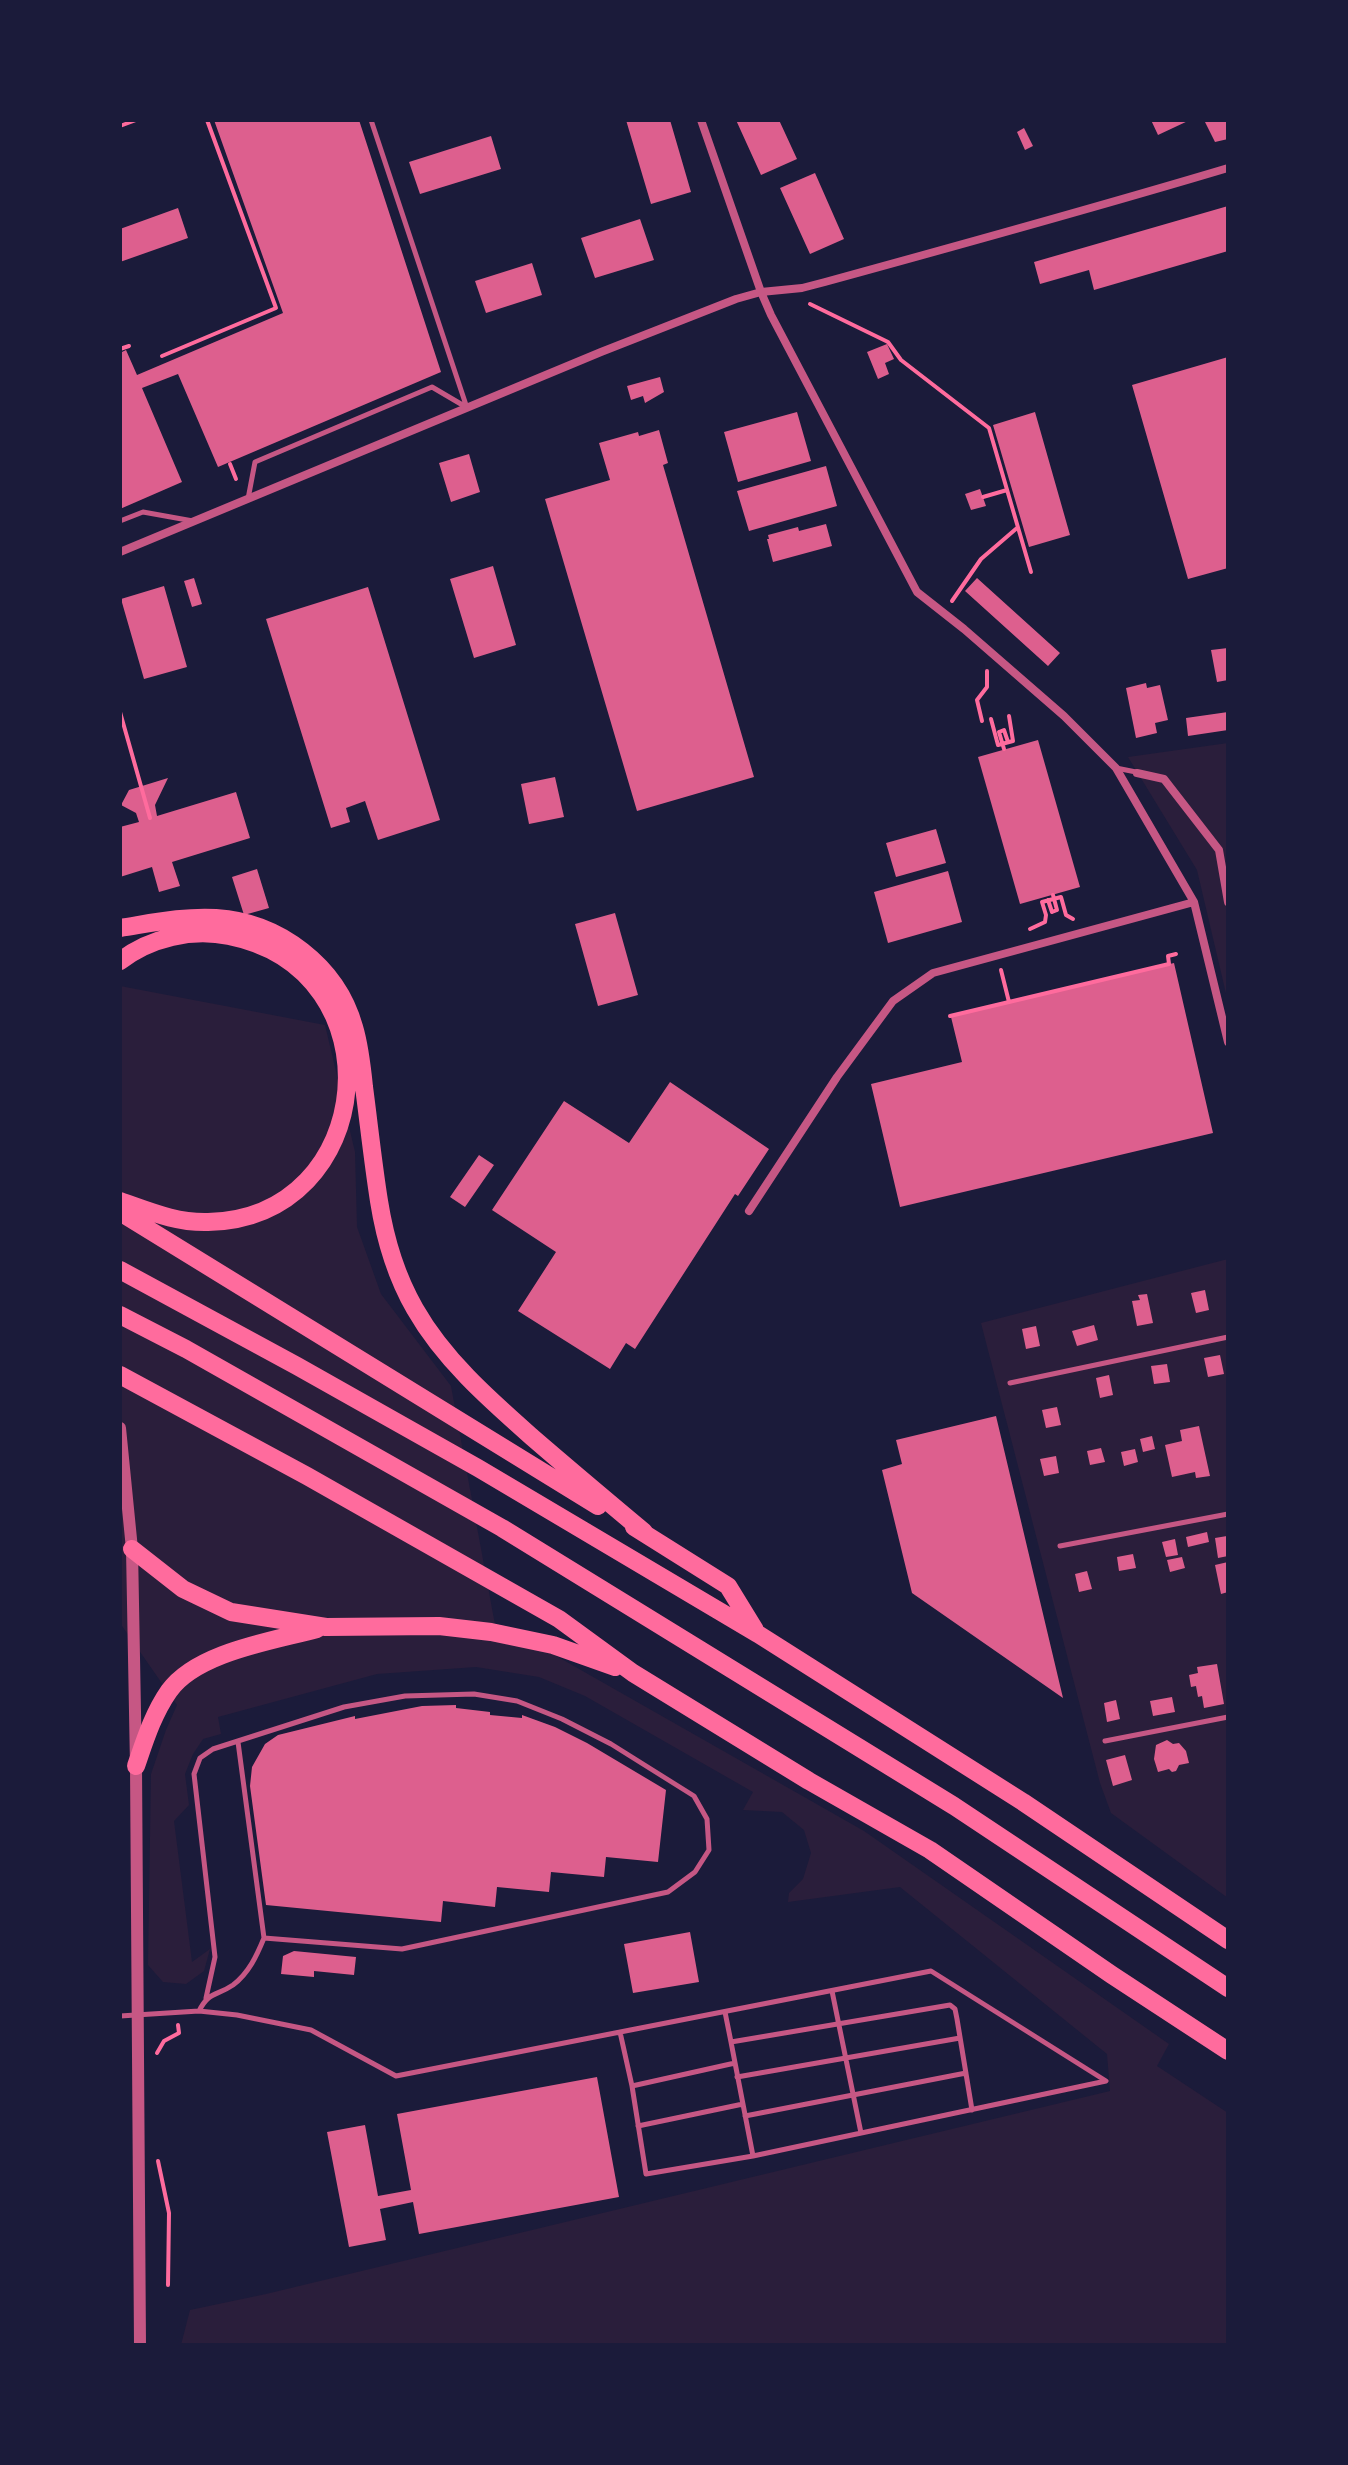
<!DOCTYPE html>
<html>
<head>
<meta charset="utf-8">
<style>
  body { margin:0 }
  #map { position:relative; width:1348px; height:2465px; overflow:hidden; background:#1b1b3a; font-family:Rubik,sans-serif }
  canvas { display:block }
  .frame { position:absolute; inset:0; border:122px solid #1b1b3a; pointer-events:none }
</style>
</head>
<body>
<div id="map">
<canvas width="1348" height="2465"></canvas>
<div class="frame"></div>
</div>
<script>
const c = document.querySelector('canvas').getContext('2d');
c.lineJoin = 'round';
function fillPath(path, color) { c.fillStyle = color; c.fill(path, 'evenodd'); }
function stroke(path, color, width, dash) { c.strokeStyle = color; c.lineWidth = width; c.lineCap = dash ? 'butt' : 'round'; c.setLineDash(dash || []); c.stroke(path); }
const green = new Path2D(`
  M1228 743V1002L1197 870 1128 757Z
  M120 986 325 1025 355 1152 357 1227 381 1294 451 1386 498 1641 551 1653 864 1831 1169 2044 1157 2066 1228 2113V2345H181L190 2310 266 2294 1110 2091 1107 2054 900 1887 788 1902 789 1893 803 1879 811 1853 804 1830 782 1812 743 1810 753 1792 585 1696 539 1677 476 1667 377 1674 218 1717 221 1734 203 1739 193 1754 185 1774 189 1805 174 1821 192 1962 210 1949 204 1971 186 1984 163 1982 148 1965 151 1774 166 1730 177 1705 120 1623Z
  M1228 1259V1898L1111 1813 1100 1783 981 1323Z`);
const building = new Path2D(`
  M214 120H359L441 372 218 467 178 374 142 388 182 482 120 509V353L126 350 137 375 283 313Z
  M626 120H670L691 192 651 204Z
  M736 120H779L797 159 761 175Z
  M1151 120H1190L1158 135Z
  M1204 120H1228V139L1215 142Z
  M1024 128 1033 146 1025 150 1017 132Z
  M491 136 501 169 420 194 409 162Z
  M815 173 844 239 810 254 780 188Z
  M1228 206V251L1094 290 1089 270 1040 284 1034 262Z
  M178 208 188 238 120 262V229Z
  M640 219 654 260 595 278 581 238Z
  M532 263 542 295 486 313 475 281Z
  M887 344 894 359 885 363 889 374 878 379 867 352Z
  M1228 357V568L1188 579 1132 385Z
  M660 377 664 392 645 403 643 396 631 400 627 386Z
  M797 412 811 461 738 482 724 432Z
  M1035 412 1070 535 1029 547 993 425Z
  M659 430 668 463 663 465 754 777 637 811 545 499 610 480 599 443 638 432 639 436Z
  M469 454 480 492 451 502 439 463Z
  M826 466 837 506 749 531 737 491Z
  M980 489 986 506 971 510 965 494Z
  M826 524 832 546 773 562 767 539H769L768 535 798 527 799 531Z
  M493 566 516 645 474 658 450 579Z
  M194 578 202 604 192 607 184 581Z
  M977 578 1060 653 1048 666 965 591Z
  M164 586 187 667 144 679 121 599Z
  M368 587 440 820 378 840 365 801 346 808 350 822 331 828 266 619Z
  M1228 648V680L1217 682 1211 650Z
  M1146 683 1147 688 1160 685 1168 720 1155 723 1157 733 1136 738 1126 688Z
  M1228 712V730L1188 736 1186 718Z
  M1038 740 1080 887 1020 904 978 757Z
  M555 777 564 817 529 824 521 784Z
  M168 778 155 805 157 816 236 792 250 838 172 862 180 886 159 892 152 867 120 877V827L139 822 136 813 121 805 129 790Z
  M936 829 946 863 896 877 886 843Z
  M257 869 269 908 244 915 232 877Z
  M948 871 962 922 888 943 874 892Z
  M615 913 638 995 598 1006 575 924Z
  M1174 963 1213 1133 900 1207 871 1084 962 1062 951 1017Z
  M670 1082 769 1149 738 1196 735 1194 635 1349 626 1343 610 1369 518 1311 556 1252 492 1210 564 1101 629 1143Z
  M479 1155 494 1165 465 1207 450 1197Z
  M1205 1290 1209 1310 1196 1313 1191 1293Z
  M1147 1294 1153 1323 1137 1326 1132 1301 1140 1300 1138 1295Z
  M1094 1325 1098 1340 1077 1346 1072 1331Z
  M1036 1326 1040 1346 1026 1349 1022 1329Z
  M1220 1355 1224 1374 1208 1377 1204 1358Z
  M1167 1364 1170 1382 1154 1384 1151 1366Z
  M1109 1375 1113 1395 1100 1398 1096 1378Z
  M1057 1407 1061 1425 1046 1428 1042 1410Z
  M996 1416 1063 1698 912 1593 882 1470 902 1464 896 1440Z
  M1199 1426 1210 1476 1196 1478 1195 1472 1172 1477 1165 1445 1182 1441 1180 1430Z
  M1152 1436 1155 1449 1143 1452 1140 1439Z
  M1101 1448 1105 1462 1090 1465 1087 1451Z
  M1135 1449 1138 1462 1124 1466 1121 1452Z
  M1056 1456 1059 1473 1044 1476 1040 1459Z
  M1207 1532 1209 1542 1188 1547 1186 1537Z
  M1227 1536 1228 1556 1218 1558 1215 1538Z
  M1175 1539 1178 1555 1166 1557 1162 1542Z
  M1133 1554 1136 1568 1119 1571 1117 1557Z
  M1182 1557 1185 1568 1170 1572 1167 1560Z
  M1228 1562V1592L1221 1594 1215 1565Z
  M1087 1571 1092 1589 1079 1592 1075 1574Z
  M1217 1664 1224 1704 1204 1708 1202 1696 1198 1697 1196 1686 1191 1687 1189 1675 1198 1673 1197 1667Z
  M1172 1697 1175 1712 1153 1716 1150 1701Z
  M1116 1700 1120 1719 1107 1722 1104 1703Z
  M456 1705V1708L490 1712V1715L522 1718V1715L555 1727 587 1743 666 1790 658 1862 606 1857 604 1877 551 1872 549 1892 497 1887 495 1907 443 1901 441 1922 266 1905 250 1786 252 1767 265 1744 278 1735 355 1716V1719L422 1706Z
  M1167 1740 1173 1744 1179 1743 1186 1751 1189 1763 1179 1765 1176 1771 1172 1772 1169 1769 1158 1772 1154 1759 1156 1745Z
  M1125 1755 1132 1780 1113 1786 1106 1760Z
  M690 1932 699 1982 633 1993 624 1944Z
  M294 1951 356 1957 354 1975 314 1971V1977L281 1974 283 1956Z
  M597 2077 619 2197 419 2234 413 2202 380 2209 386 2240 349 2247 327 2132 365 2125 378 2196 411 2190 397 2114Z`);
const path = new Path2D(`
  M120 126 136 120
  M810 304 888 342 901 360 989 428 1031 572
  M120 349 129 346
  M162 356 276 308 207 120
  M230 464 236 479
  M983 497 1007 490
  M952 601 981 559 1017 528
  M120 712 150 818
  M991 719 998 745 1013 741 1009 716
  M982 721 977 700 987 687V671
  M999 732 1004 749
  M999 732 1004 730 1008 742
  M1053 895 1057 910
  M1048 900 1052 912 1057 910
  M1030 929 1045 922 1046 915 1042 902 1061 897 1066 915 1073 919
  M1001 970 1009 1002
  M950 1016 1169 964 1168 956 1176 954
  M157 2053 164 2041 179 2033 178 2025
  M158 2161 169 2213 168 2285`);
const service = new Path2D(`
  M371 120 467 408
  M248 499 255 462 432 387 466 407
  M120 521 143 512 193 521
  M1116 768 1136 772
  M1010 1383 1228 1337
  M1060 1546 1228 1514
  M1105 1741 1228 1717
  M832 1991 861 2133
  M206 1998 215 1957 194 1774 200 1758 213 1749 344 1707 405 1696 474 1694 517 1701 562 1719 611 1744 694 1796 707 1819 709 1850 695 1872 668 1892 402 1949 264 1938
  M199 2011C209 1991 217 1996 233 1985 249 1973 257 1955 264 1938L238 1742
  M725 2012 731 2042 950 2005 955 2009 957 2019 972 2110
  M120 2016 199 2011 237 2015 311 2030 396 2076 931 1971 1106 2081 753 2156 646 2174 632 2086 620 2032
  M731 2042 753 2156
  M737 2077 960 2038
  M632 2086 735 2063
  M745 2116 966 2073
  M638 2126 743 2104`);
const minor = new Path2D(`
  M701 120 761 292 771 315 917 592 964 629 1064 716 1116 768 1194 902 1228 1042
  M120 552 601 352 736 299 761 292 802 288 825 282C960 245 1094 208 1228 168
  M1137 773 1164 779 1219 850 1228 902
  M749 1211 837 1077 893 1001 933 973 1194 902`);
const tertiary = new Path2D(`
  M120 1428 132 1549 136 1766 140 2345`);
const motorway = new Path2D(`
  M120 928C152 923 184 916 216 918 279 922 337 966 354 1027 360 1047 362 1067 364 1087 369 1125 373 1163 379 1201 385 1239 396 1276 415 1309 444 1360 490 1400 533 1438 570 1470 607 1501 644 1532
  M120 961C150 938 192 928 229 936 400 970 378 1218 208 1222 176 1223 149 1211 120 1201
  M120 1212 598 1506
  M120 1270 297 1366 478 1468 758 1634 1023 1802 1228 1940
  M120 1315 186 1349 502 1528 954 1806 1228 1988
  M120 1375 307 1476 559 1619 633 1673 809 1781 930 1850 1112 1975 1228 2051
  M634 1527 728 1586 755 1630
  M132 1549 183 1589 231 1612 326 1627 439 1626 491 1632 553 1645 615 1667
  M136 1766C145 1740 153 1714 169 1691 197 1652 273 1641 317 1629`);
fillPath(green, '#2a1e3b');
fillPath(building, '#dd5f8e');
stroke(path, '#ff6b9d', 4);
stroke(service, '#c65784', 5);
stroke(minor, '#c65784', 8);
stroke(tertiary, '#c65784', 12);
stroke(motorway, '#ff6b9d', 18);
</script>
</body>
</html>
